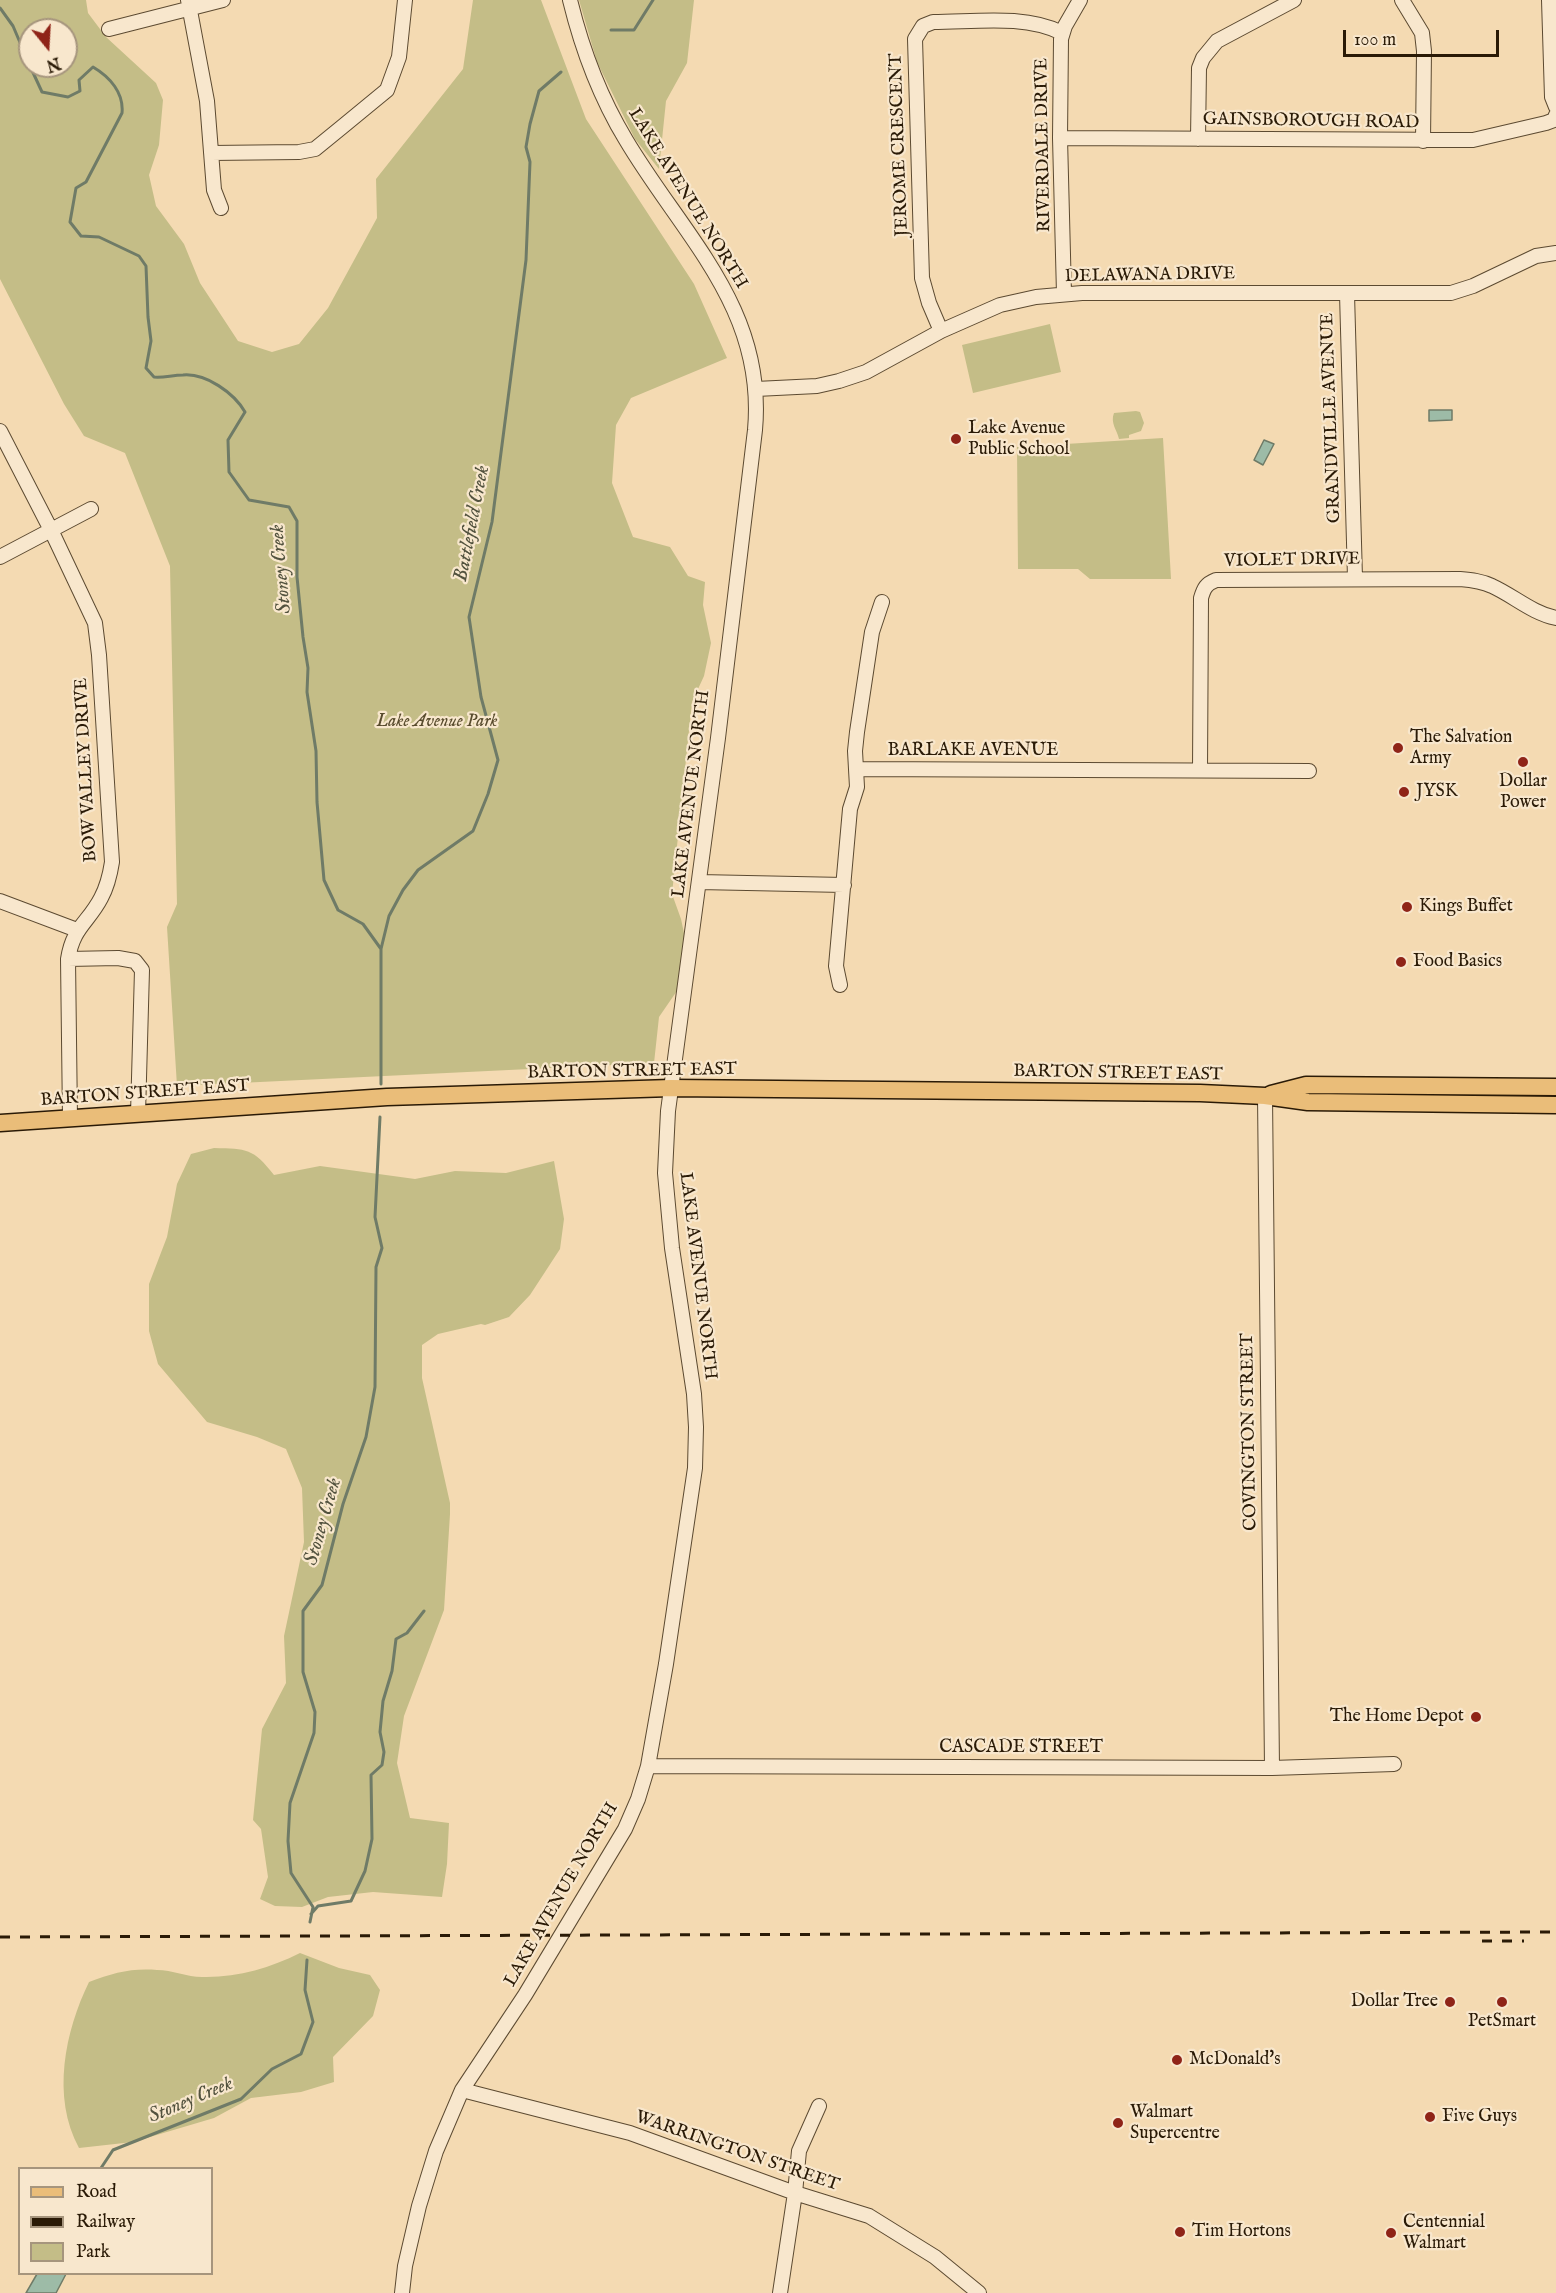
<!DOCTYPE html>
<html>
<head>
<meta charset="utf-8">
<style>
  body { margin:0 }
  #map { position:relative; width:1556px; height:2293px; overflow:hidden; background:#f4dab2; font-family:"IM FELL English",serif }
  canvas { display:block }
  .legend { position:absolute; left:18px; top:2167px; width:195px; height:108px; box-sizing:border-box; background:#f8e7cd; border:2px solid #a6957d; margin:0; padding:8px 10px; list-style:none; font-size:18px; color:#2a1a06 }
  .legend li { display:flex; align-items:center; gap:12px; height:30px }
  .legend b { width:30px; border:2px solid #a6957d }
  .north { position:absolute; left:18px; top:18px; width:60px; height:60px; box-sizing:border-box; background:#f8e7cd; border:2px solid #a6957d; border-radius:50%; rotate:162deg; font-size:16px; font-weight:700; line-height:24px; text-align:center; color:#2a1a06 }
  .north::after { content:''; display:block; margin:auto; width:21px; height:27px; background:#8f2418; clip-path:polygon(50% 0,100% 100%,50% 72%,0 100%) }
  .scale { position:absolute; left:1343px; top:30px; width:156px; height:27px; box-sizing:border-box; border:3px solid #2a1a06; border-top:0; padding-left:8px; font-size:18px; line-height:21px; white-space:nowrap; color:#2a1a06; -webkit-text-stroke:4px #f8e7cd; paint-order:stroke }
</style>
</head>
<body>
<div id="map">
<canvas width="1556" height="2293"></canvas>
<ul class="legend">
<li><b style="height:8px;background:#eabd79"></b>Road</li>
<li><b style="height:8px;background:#2a1a06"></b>Railway</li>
<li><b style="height:16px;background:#c4bd87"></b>Park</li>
</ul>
<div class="north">N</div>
<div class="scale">100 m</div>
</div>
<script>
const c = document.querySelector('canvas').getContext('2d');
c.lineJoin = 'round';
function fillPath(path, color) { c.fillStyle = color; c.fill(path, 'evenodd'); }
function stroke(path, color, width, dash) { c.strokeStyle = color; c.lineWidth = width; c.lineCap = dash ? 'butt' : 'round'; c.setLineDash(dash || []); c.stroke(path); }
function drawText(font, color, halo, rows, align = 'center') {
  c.font = font + ' "IM FELL English",serif'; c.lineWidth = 4.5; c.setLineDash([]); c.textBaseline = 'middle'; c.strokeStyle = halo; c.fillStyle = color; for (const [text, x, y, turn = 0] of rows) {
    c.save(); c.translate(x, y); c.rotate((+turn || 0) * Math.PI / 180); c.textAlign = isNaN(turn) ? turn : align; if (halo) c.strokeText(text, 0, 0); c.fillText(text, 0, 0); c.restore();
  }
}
const green = new Path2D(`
  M0 0H86L88 13 106 37 156 83 163 100 159 145 149 175 156 206 184 244 200 283 238 341 272 352 299 344 328 308 377 218 376 179 463 69 473 0H541L586 119 694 284 727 358 631 398 616 425 612 483 633 537 670 547 688 576 705 582 703 605 711 643 704 676 692 702 672 894 681 919 688 952 681 985 659 1017 654 1063 177 1086 167 927 177 904 170 566 125 453 84 436 64 404 0 279ZM30 30H66V66H30Z
  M579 0H694L687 63 666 101 659 169 635 139 597 62Z
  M1050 324 1061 372 973 393 962 345Z
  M1136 411 1140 412 1144 423 1141 431 1129 435V438L1119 439C1117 430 1110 423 1114 413Z
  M1163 438 1171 579H1090L1078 569H1018L1017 447Z
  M214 1148C247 1149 253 1148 274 1175L320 1166 415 1179 455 1171 506 1173 554 1161 564 1219 560 1249 530 1295 509 1317 485 1325 481 1324 438 1334 422 1345V1378L450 1503V1514L444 1610 404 1716 397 1763 410 1818 449 1823 447 1864 442 1897 373 1892 328 1897 302 1907 275 1906 260 1899 268 1877 261 1829 253 1820 262 1729 286 1683 284 1636 304 1542 302 1488 286 1449 257 1437 207 1422 158 1364 149 1331V1284L167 1237 177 1184 191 1154Z
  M300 1953 339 1968 370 1975 380 1990 373 2016 333 2057 334 2082 301 2092 251 2098 214 2118 133 2142 79 2148C51 2097 65 2031 89 1982 113 1973 131 1968 157 1970 172 1970 187 1977 202 1977 236 1978 270 1968 300 1953Z`);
const water = new Path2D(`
  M1429 410H1452V420L1429 421Z
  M1264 440 1274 444 1263 465 1254 460Z
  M37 2274H66L56 2293H26Z`);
const stream = new Path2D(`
  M0 8 13 26 30 66
  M611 30H634L653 0
  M30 66 42 92 68 97 80 91 79 80 93 67C110 77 124 93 122 113L86 182 76 188 70 222 81 236 99 237 139 256 146 266 148 317 151 341 146 368 154 377C164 378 172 375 183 375 206 373 234 393 245 412L228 440 229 472 249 500 289 507 297 521V577L303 637 308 668 307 692 316 751 317 802 324 880 338 910 363 924 381 949
  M381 1084V949L389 916 403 890 418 870 473 831 488 794 498 760 481 697 469 617 492 522 526 260 530 162 526 147 530 124 539 91 561 72
  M311 1914 318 1906 351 1901 365 1871 372 1839 371 1775 382 1765 384 1752 380 1732 383 1701 392 1671 396 1639 407 1633 424 1611
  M310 1922 313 1907 291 1873 288 1841 290 1803 314 1733 315 1712 303 1672V1611L322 1585 343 1504 366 1437 375 1387 376 1267 382 1248 375 1217 380 1117
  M101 2168 113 2150 241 2099 272 2069 301 2054 313 2022 305 1990 307 1960`);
const minor = new Path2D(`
  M188 0 207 101 214 190 221 208
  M1402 0 1422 33 1424 51 1423 141
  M1549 0 1552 97 1556 107
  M109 29 223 0
  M1060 138 1473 140 1546 123 1554 120 1556 115
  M1198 139 1199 68 1203 58 1217 41 1294 0
  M211 153 299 152 315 149 342 127 387 90 399 57 405 0
  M1064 294 1060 138 1061 39 1065 26 1080 0
  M1347 294 1355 578
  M941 331 929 303 922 278 915 39 923 26 933 22C974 22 1025 14 1062 33
  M756 389 817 386 839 381 866 372 941 331 1000 305 1036 297 1082 293H1451L1473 286 1536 256 1556 253
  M0 431 51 530 95 623 99 655 112 862C110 875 107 887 101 898 88 923 73 927 68 959L70 1119
  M0 557 91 509
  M856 769 1309 771
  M1200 770 1201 598C1204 588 1206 584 1216 580L1460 579C1471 580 1482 581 1492 586 1514 596 1532 613 1556 618
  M699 882 844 885
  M0 901 77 930
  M68 959 118 958 135 961 142 970 138 1114
  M840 985 836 966 850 809 857 787 855 751 857 732 872 632 882 602
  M1265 1096 1272 1768
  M648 1766 1272 1768 1394 1764
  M462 2090 630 2133 795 2193 869 2216 935 2257 979 2293
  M402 2293 405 2266 419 2206 436 2151 462 2090 525 1995 625 1829 638 1799 648 1766 666 1664 695 1468 696 1427 694 1394 672 1248 665 1173 668 1111 718 738 755 430C766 308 683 236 626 140 600 97 582 49 570 0
  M780 2293 795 2193 799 2151 819 2106`);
const major = new Path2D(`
  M1271 1094 1306 1085 1556 1087
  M0 1123 387 1097 671 1088 1200 1093 1265 1096 1308 1102 1556 1105`);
const rail = new Path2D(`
  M0 1937 1556 1932
  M1482 1941H1524`);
const markers = [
  [956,439,6,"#8f2418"],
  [1398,748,6,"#8f2418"],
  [1523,762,6,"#8f2418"],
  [1404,792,6,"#8f2418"],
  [1407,907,6,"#8f2418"],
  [1401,962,6,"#8f2418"],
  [1476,1717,6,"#8f2418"],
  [1450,2002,6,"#8f2418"],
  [1502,2002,6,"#8f2418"],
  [1177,2060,6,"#8f2418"],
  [1430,2117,6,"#8f2418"],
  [1118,2123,6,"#8f2418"],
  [1180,2232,6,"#8f2418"],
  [1391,2233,6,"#8f2418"]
];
const streetNames = [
  ["GAINSBOROUGH ROAD",1311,122,1],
  ["JEROME CRESCENT",900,145,-92],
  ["RIVERDALE DRIVE",1044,145,-91],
  ["LAKE AVENUE NORTH",687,199,58],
  ["DELAWANA DRIVE",1150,276,-1],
  ["GRANDVILLE AVENUE",1332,418,-92],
  ["VIOLET DRIVE",1292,561,-1],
  ["BARLAKE AVENUE",973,751],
  ["BOW VALLEY DRIVE",87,770,-93],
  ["LAKE AVENUE NORTH",692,794,-83],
  ["BARTON STREET EAST",632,1072,-1],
  ["BARTON STREET EAST",1118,1074,1],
  ["BARTON STREET EAST",145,1094,-4],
  ["LAKE AVENUE NORTH",697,1276,83],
  ["COVINGTON STREET",1250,1432,-91],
  ["CASCADE STREET",1021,1748],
  ["LAKE AVENUE NORTH",562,1895,-60],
  ["WARRINGTON STREET",737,2152,19]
];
const poiNames = [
  ["Lake Avenue",968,429],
  ["Public School",968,450],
  ["The Salvation",1410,738],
  ["Army",1410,759],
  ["Dollar",1523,782,"center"],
  ["Power",1523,803,"center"],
  ["JYSK",1416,792],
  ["Kings Buffet",1419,907],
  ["Food Basics",1413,962],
  ["The Home Depot",1464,1717,"right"],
  ["Dollar Tree",1438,2002,"right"],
  ["PetSmart",1502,2022,"center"],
  ["McDonald's",1189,2060],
  ["Walmart",1130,2113],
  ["Supercentre",1130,2134],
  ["Five Guys",1442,2117],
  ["Centennial",1403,2223],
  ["Walmart",1403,2244],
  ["Tim Hortons",1192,2232]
];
const parkNames = [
  ["Lake Avenue Park",437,722]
];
const waterNames = [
  ["Battlefield Creek",473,524,-79],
  ["Stoney Creek",282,569,-95],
  ["Stoney Creek",324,1522,-74],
  ["Stoney Creek",191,2101,-23]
];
fillPath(green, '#c4bd87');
fillPath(water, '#9dbba7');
stroke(water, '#6f7b67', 1.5);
stroke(stream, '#6f7b67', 3);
stroke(minor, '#5c4a31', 16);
stroke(major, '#2a1a06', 19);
stroke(minor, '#f8e7cd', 14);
stroke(major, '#eabd79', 16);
stroke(rail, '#2a1a06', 3, [10, 10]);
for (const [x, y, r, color] of markers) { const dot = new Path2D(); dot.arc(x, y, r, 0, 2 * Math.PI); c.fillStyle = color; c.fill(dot); stroke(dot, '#f8e7cd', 2); }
drawText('18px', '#2a1a06', '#f8e7cd', streetNames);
drawText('18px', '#2a1a06', '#f8e7cd', poiNames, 'left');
drawText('italic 18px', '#584b2d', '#f8e7cd', parkNames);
drawText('italic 20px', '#52523e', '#f8e7cd', waterNames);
</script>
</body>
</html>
